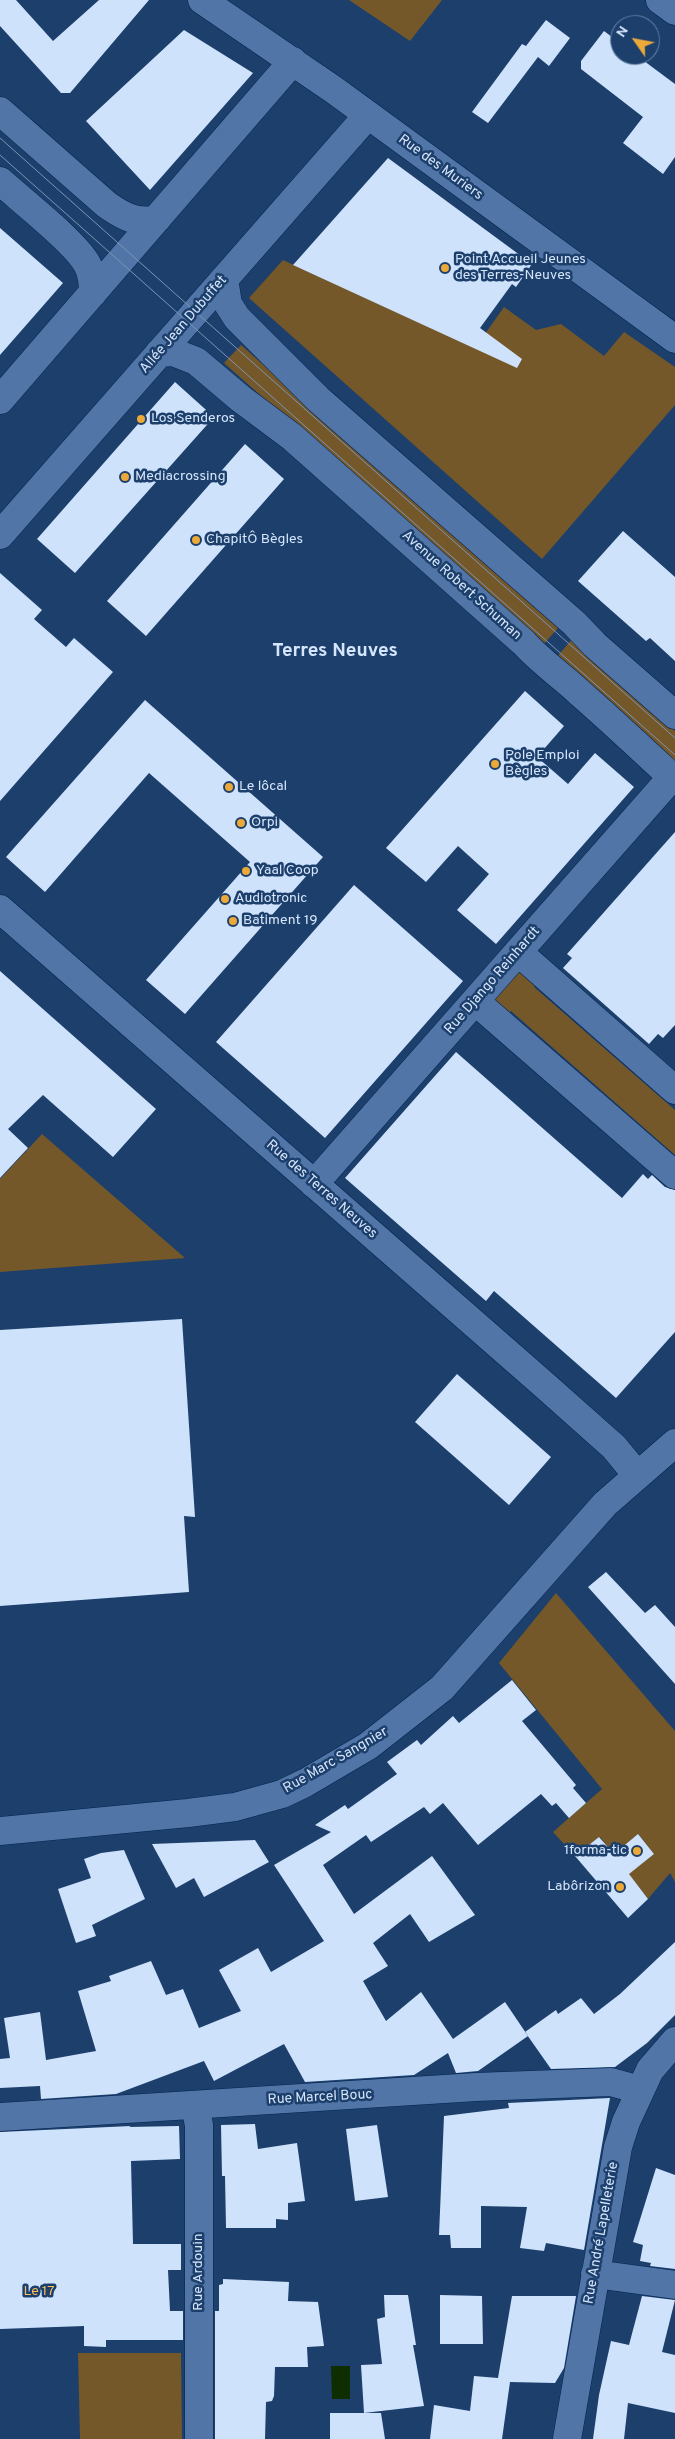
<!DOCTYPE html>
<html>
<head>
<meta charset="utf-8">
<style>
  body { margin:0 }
  #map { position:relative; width:675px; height:2439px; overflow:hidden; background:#1c3f6c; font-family:Overpass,sans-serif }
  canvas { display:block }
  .north { position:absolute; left:610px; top:15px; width:50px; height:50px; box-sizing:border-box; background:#1c3f6c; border:1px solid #6681a5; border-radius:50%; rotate:303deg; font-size:14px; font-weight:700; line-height:20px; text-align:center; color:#d5e5fb }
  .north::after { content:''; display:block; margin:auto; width:18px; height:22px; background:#eba939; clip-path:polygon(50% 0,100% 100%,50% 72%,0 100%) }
</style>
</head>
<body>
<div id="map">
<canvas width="675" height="2439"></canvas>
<div class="north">N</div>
</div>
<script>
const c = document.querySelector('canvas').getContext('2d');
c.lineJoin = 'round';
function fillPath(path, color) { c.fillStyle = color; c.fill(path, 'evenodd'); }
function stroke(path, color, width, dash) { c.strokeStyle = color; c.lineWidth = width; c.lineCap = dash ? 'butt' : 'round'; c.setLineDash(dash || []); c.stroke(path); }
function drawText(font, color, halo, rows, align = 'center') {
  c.font = font + ' Overpass,sans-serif'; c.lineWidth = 5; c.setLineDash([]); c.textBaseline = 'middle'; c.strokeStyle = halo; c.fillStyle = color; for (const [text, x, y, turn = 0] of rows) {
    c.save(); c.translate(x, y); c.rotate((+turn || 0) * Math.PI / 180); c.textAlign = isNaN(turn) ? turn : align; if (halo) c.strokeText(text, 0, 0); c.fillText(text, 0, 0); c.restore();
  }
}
const green = new Path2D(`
  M349 0H442L410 41Z
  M283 260 475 348 504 307 536 330 561 324 604 356 624 332 675 367V405L542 559 249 298Z
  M241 345 559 627 543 645 224 363Z
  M572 639 675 731V763L556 658Z
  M520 968 538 981 534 987 675 1110V1155L511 1011 506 1017 492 996Z
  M42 1134 185 1258 0 1272V1179Z
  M556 1593 675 1731V1882L670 1873 648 1899 600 1837 575 1856 553 1832 602 1789 499 1663ZM638 1834 654 1854 636 1868 621 1849Z
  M78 2353H181L182 2439H80Z`);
const water = new Path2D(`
  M331 2366H350V2399H332Z`);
const building = new Path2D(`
  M0 0H16L53 41 99 0H149L70 93H61L0 26Z
  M546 20 570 38 549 66 538 57 488 123 472 112 522 44 526 46Z
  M184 30 253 73 150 190 86 121Z
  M604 31 620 43V55H636L675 84V157L663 174 623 143 643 117 581 69V61Z
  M388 158 532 264 516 287 512 284 480 328 522 359 517 368 293 265Z
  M0 228 63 283 0 355Z
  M175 382 214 417 75 573 37 539Z
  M245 444 284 479 146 636 107 601Z
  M623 531 675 577V661L650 638 646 641 578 581Z
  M0 573 42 610 34 619 66 647 74 638 113 672 0 801Z
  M525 691 564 726 537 757 568 784 595 753 634 787 496 944 457 910 489 874 458 846 426 882 386 848Z
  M145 700 323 857 185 1014 146 980 250 862 149 773 45 892 6 857Z
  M675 832V1025L663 1038 658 1034 649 1044 563 968 572 958 567 954Z
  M354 885 463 981 325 1138 216 1042Z
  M0 971 156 1109 113 1157 43 1095 8 1129 28 1148 0 1178Z
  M456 1052 622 1198 643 1174 648 1179 652 1175 665 1187 675 1190V1332L616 1398 494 1291 486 1301 345 1178Z
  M182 1319 195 1517 184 1516 189 1592 0 1606V1330Z
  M457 1374 551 1457 509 1505 415 1422Z
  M606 1572 645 1613 655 1605 675 1627V1684L588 1587Z
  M512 1680 536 1710 522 1721 576 1785 573 1788 586 1803 569 1818 556 1803 552 1806 541 1794 478 1845 443 1803 430 1814 424 1807 371 1842 366 1835 323 1865 354 1914 432 1856 475 1915 429 1942 410 1914 373 1943 388 1966 363 1981 386 2021 421 1992 453 2039 505 2002 528 2036 478 2071 456 2073 448 2053 414 2075 305 2082 284 2044 214 2081 204 2061 116 2094 41 2099 40 2086 0 2088V2059L10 2058 4 2018 40 2012 46 2060 96 2051 78 1991 111 1981 109 1976 151 1961 166 1995 183 1989 199 2028 241 2011 219 1970 258 1948 271 1972 324 1941 274 1865 331 1832 315 1825 345 1805 348 1809 397 1774 387 1762 417 1740 421 1745 453 1716 459 1723Z
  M638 1834 654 1854 629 1874 648 1899 628 1918 575 1856 599 1837 614 1854Z
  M255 1840 269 1862 204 1897 194 1878 176 1888 152 1844Z
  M124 1850 145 1899 92 1925 96 1936 76 1943 58 1889 91 1878 84 1859 101 1853Z
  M675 1942V2015L647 2043 615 2067 551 2069 525 2032 556 2010 558 2014 581 1998 594 2014 620 1994Z
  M610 2098 584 2250 546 2243 544 2251 520 2248 527 2207 481 2206V2248H451L450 2235H439L444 2116 509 2108 508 2103Z
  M255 2124 258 2149 297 2143 305 2201 288 2203V2220L276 2219V2228H226L225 2176H222L221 2125Z
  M377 2125 388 2197 355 2201 346 2129Z
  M131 2126 129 2127 179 2126 180 2159 131 2161 133 2244H181V2270H168L170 2311H183V2340H106V2347L84 2346V2326L0 2329V2132Z
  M656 2168 675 2175V2269L650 2266 651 2263 640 2261 643 2245 633 2242Z
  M223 2279 289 2282 288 2301 318 2302 324 2346 307 2347 308 2367H275L274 2396 272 2401 266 2402 265 2439H215V2311H219V2285L223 2284Z
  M384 2295H408L416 2345H413L424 2406 364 2413 361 2365 382 2364 377 2319 385 2317Z
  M440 2295 482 2296 483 2344H440Z
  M512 2296H576L564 2368 555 2383 510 2382 502 2439H430L434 2405 470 2411 474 2376 498 2378Z
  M642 2296 675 2300 662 2352 675 2355V2413L628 2403 624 2439H593L599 2395 611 2341 629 2345Z
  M330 2413H381L385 2439H330Z`);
const minor = new Path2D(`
  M202 0 334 90 675 339
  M660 0 675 11
  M0 111 107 205C123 216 136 224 157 219
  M0 181C21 200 75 242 87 264 92 273 93 282 93 293
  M224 279 228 304 237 318 318 399 574 623 595 645 675 715
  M159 353 173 352 196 361 241 399 292 437 524 643C541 662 562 676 581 694 613 722 644 751 675 780
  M0 400 293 61
  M0 535 368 115
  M0 909 542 1383 614 1447 637 1475
  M518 952 675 1090
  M475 1001 675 1175
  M314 1184 672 777
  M0 1831 188 1813 235 1807 282 1794 305 1783 368 1746 442 1688 605 1504 675 1443
  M195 2106 199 2125V2439
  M0 2117 476 2087 611 2082 640 2090
  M595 2274 675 2285
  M567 2439 618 2147 626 2122 650 2070 675 2041`);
const tram = new Path2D(`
  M0 138 675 738
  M0 155 675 755`);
const markers = [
  [445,268,5,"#eba939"],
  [141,419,5,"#eba939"],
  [125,477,5,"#eba939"],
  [196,540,5,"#eba939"],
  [495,764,5,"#eba939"],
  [229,787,5,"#eba939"],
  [241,823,5,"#eba939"],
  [246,871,5,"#eba939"],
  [225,899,5,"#eba939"],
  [233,921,5,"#eba939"],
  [637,1851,5,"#eba939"],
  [620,1887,5,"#eba939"]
];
const streetNames = [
  ["Rue des Muriers",440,168,36],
  ["Allée Jean Dubuffet",184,325,-49],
  ["Avenue Robert Schuman",461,586,42],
  ["Rue Django Reinhardt",493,981,-49],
  ["Rue des Terres Neuves",321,1190,41],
  ["Rue Marc Sangnier",336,1761,-30],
  ["Rue Marcel Bouc",320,2098,-3],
  ["Rue André Lapelleterie",602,2233,-80],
  ["Rue Ardouin",199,2272,-90]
];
const poiNames = [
  ["Point Accueil Jeunes",455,260],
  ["des Terres-Neuves",455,276],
  ["Los Senderos",151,419],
  ["Mediacrossing",135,477],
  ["ChapitÔ Bègles",206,540],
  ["Pole Emploi",505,756],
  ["Bègles",505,772],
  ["Le lôcal",239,787],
  ["Orpi",251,823],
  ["Yaal Coop",256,871],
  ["Audiotronic",235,899],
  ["Batiment 19",243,921],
  ["1forma-tic",627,1851,"right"],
  ["Labôrizon",610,1887,"right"]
];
const parkNames = [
  ["Le 17",39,2292]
];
const districtNames = [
  ["Terres Neuves",335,652]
];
fillPath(green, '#755829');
fillPath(water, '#0f2e00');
fillPath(building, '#cfe2fc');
stroke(minor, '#02244f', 29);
stroke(minor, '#5175a7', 28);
stroke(tram, '#7c95b6', 1);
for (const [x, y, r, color] of markers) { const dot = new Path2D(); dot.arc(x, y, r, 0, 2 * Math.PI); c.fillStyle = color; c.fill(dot); stroke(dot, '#1c3f6c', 2); }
drawText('14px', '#d5e5fb', '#1c3f6c', streetNames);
drawText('14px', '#d5e5fb', '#1c3f6c', poiNames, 'left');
drawText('14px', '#fbbd5b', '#1c3f6c', parkNames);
drawText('bold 19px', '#d5e5fc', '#1c3f6c', districtNames);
</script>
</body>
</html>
